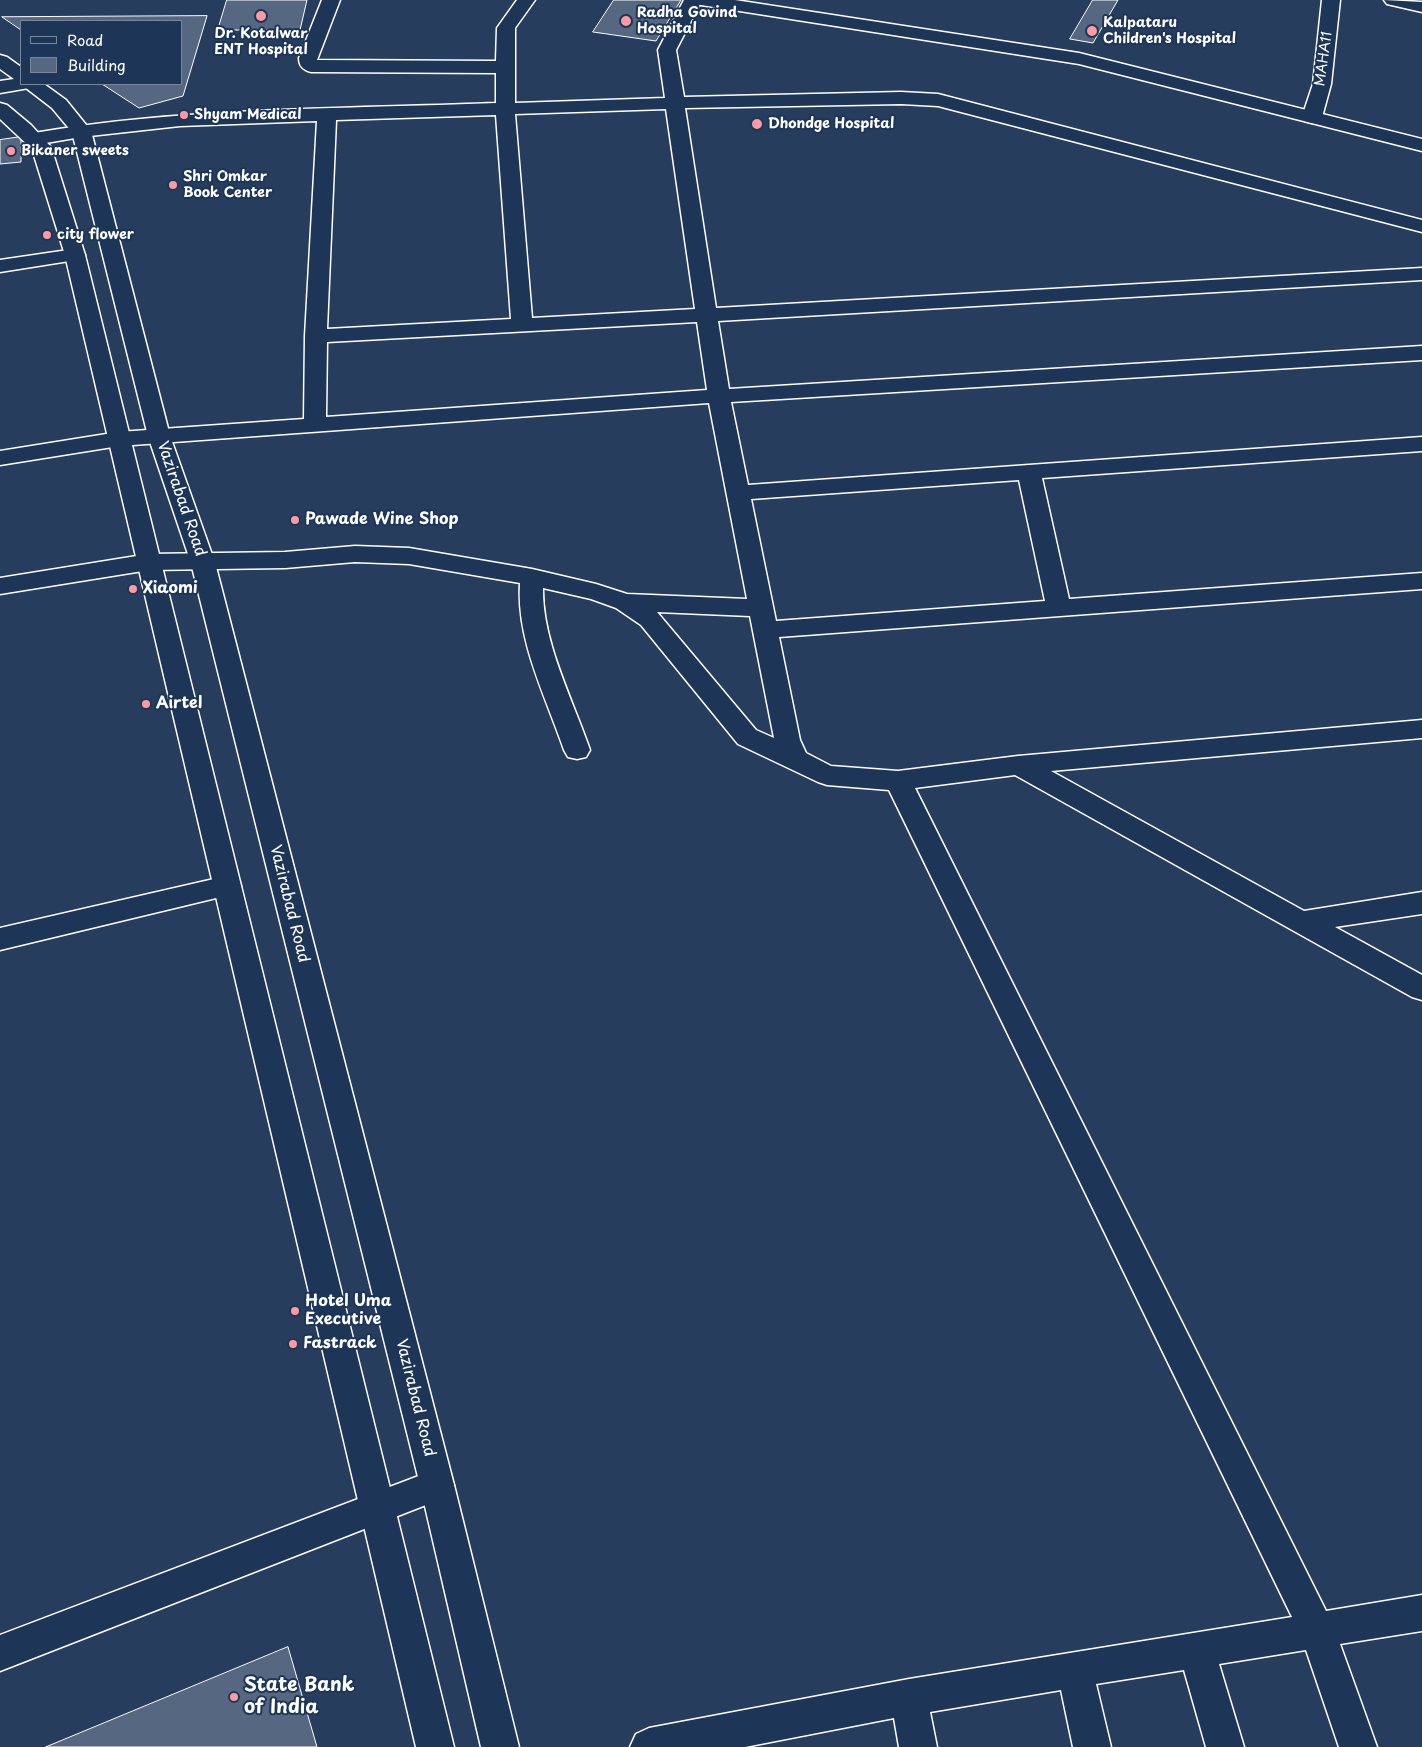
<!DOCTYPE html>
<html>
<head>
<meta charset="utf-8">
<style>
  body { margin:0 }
  #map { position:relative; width:1422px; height:1747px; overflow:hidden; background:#263d5e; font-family:"Playpen Sans",sans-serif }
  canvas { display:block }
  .legend { position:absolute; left:20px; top:20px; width:162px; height:65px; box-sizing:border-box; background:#1d3557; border:1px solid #77869a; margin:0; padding:6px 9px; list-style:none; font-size:15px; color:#fff }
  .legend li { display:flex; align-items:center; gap:10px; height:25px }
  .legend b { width:25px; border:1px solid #77869a }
</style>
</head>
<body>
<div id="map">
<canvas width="1422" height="1747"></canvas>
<ul class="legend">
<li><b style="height:6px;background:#1d3557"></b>Road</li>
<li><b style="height:14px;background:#556781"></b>Building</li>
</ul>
</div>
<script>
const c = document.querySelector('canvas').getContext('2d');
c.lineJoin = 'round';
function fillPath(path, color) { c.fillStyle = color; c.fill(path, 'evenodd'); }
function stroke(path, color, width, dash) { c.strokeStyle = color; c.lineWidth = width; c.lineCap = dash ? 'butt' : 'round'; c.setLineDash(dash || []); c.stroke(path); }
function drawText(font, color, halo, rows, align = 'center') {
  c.font = font + ' "Playpen Sans",sans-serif'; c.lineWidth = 4; c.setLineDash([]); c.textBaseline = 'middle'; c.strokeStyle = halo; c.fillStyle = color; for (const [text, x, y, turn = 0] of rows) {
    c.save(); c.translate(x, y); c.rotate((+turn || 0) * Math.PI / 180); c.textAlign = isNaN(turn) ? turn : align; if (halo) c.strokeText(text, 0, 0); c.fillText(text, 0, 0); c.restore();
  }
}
const building = new Path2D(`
  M227 0H307L300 30H218Z
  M614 0H681L656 41 593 32Z
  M1093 0H1118L1093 43 1070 39Z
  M207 16 183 96 139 108 102 84H181V21H21V30L2 17Z
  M21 137V162L0 164V140Z
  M288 1647 317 1747H46Z`);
const minor = new Path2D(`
  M322 0H340L317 60 496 61 497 28 517 0H535L515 28V103L665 98 658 50 684 0H702L676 50 684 97 901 92 938 94 1422 220V232L938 106 901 104 685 108 716 308 1422 268V280L718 321 729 389 1422 346V360L731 402 748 485 1422 437V451L1042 478 1069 599 1422 573V589L779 637 800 740 806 753 831 766 898 771 1018 756 1422 720V738L1051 771 1304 911 1422 892V914L1335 927 1422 975V1000L1412 997 1015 775 915 788 1326 1611 1422 1595V1631L1340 1644 1377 1747H1339L1306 1650 1219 1664 1244 1747H1206L1184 1670 1096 1684 1111 1747H1073L1061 1690 930 1712 937 1747H899L894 1718 745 1747H630L636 1734 649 1728 909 1679 1292 1617 889 790 827 785 818 782 738 744 641 625 616 608 591 599 543 588C542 642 573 700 590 750L586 757 577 759 568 757 564 750C546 697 516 640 520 583L409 564 355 562 285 568 149 570 0 594V578L149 554 285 552 355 546 409 548 532 569 596 584 627 594 747 599 709 403 119 446 0 465V451L119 432 304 419 305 336 317 121 180 126 81 137 34 145 27 143 24 139 27 135 34 133C186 107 342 109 496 103V73L311 72C303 70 299 66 299 58ZM666 109 695 309 532 318 515 114ZM496 115 511 319 327 329 336 120ZM697 322 707 390 326 417 327 342ZM1019 480 1045 601 776 621 751 499ZM657 612 750 616 774 738 756 730Z
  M1322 0H1340L1331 84 1322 117 1319 121 1312 123 1305 121 1302 117 1313 84Z
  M1384 0 1422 2V12L1387 4Z
  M21 78V84H31L29 88 0 93V81Z
  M75 249 82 251 85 255 82 259 0 272V260Z
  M227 876 237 879 241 886 237 893 0 950V928Z
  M437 1469 449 1474 454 1485 449 1496 0 1671V1635Z`);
const tertiary = new Path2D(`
  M692 0H735L1079 53 1422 139V151L1079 64 701 5 695 4Z`);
const primary = new Path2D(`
  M0 55 7 57 21 67V81L14 79 0 69Z
  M24 84H44L66 100 91 131 170 436 215 563 454 1485 519 1747H481L420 1485 191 563 148 436 72 132 52 108 26 88Z
  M0 103 7 105 31 125 51 147 85 255 454 1747H416L65 255 32 149 0 119Z`);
const markers = [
  [261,16,6,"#ff9aa2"],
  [626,21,6,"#ff9aa2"],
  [1092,31,6,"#ff9aa2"],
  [184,115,5,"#ff9aa2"],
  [757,124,6,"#ff9aa2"],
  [11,151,5,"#ff9aa2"],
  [173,185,5,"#ff9aa2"],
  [47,235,5,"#ff9aa2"],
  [295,520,5,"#ff9aa2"],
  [133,589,5,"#ff9aa2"],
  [146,704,5,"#ff9aa2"],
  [295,1311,5,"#ff9aa2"],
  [293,1344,5,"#ff9aa2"],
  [234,1697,5,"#ff9aa2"]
];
const farPoinames = [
  ["Radha Govind",637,13],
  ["Hospital",637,29],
  ["Kalpataru",1103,23],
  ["Children's Hospital",1103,39],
  ["Dr. Kotalwar",261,34,"center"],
  ["ENT Hospital",261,50,"center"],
  ["Shyam Medical",194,115],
  ["Dhondge Hospital",768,124],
  ["Bikaner sweets",21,151],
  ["Shri Omkar",183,177],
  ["Book Center",183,193],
  ["city flower",57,235]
];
const farStreetnames = [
  ["MAHA11",1324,59,-82]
];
const streetNames = [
  ["Vazirabad Road",181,499,71],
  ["Vazirabad Road",289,904,76],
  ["Vazirabad Road",415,1398,76]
];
const poiNames = [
  ["Pawade Wine Shop",305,520],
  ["Xiaomi",143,589],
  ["Airtel",156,704],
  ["Hotel Uma",305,1302],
  ["Executive",305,1320],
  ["Fastrack",303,1344]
];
const nearPoinames = [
  ["State Bank",244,1686],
  ["of India",244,1708]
];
fillPath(building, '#556781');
stroke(building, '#fff', 1);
stroke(minor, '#fff', 3);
stroke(tertiary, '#fff', 3);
stroke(primary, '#fff', 3);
fillPath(minor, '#1d3557');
fillPath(tertiary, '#1d3557');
fillPath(primary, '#1d3557');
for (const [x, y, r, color] of markers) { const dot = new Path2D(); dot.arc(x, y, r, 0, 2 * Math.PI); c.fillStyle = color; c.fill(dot); stroke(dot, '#1d3557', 2); }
drawText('bold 14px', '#fff', '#1d3557', farPoinames, 'left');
drawText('14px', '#fff', '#1d3557', farStreetnames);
drawText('16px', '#fff', '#1d3557', streetNames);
drawText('bold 16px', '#fff', '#1d3557', poiNames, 'left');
drawText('bold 19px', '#fff', '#1d3557', nearPoinames, 'left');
</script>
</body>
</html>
